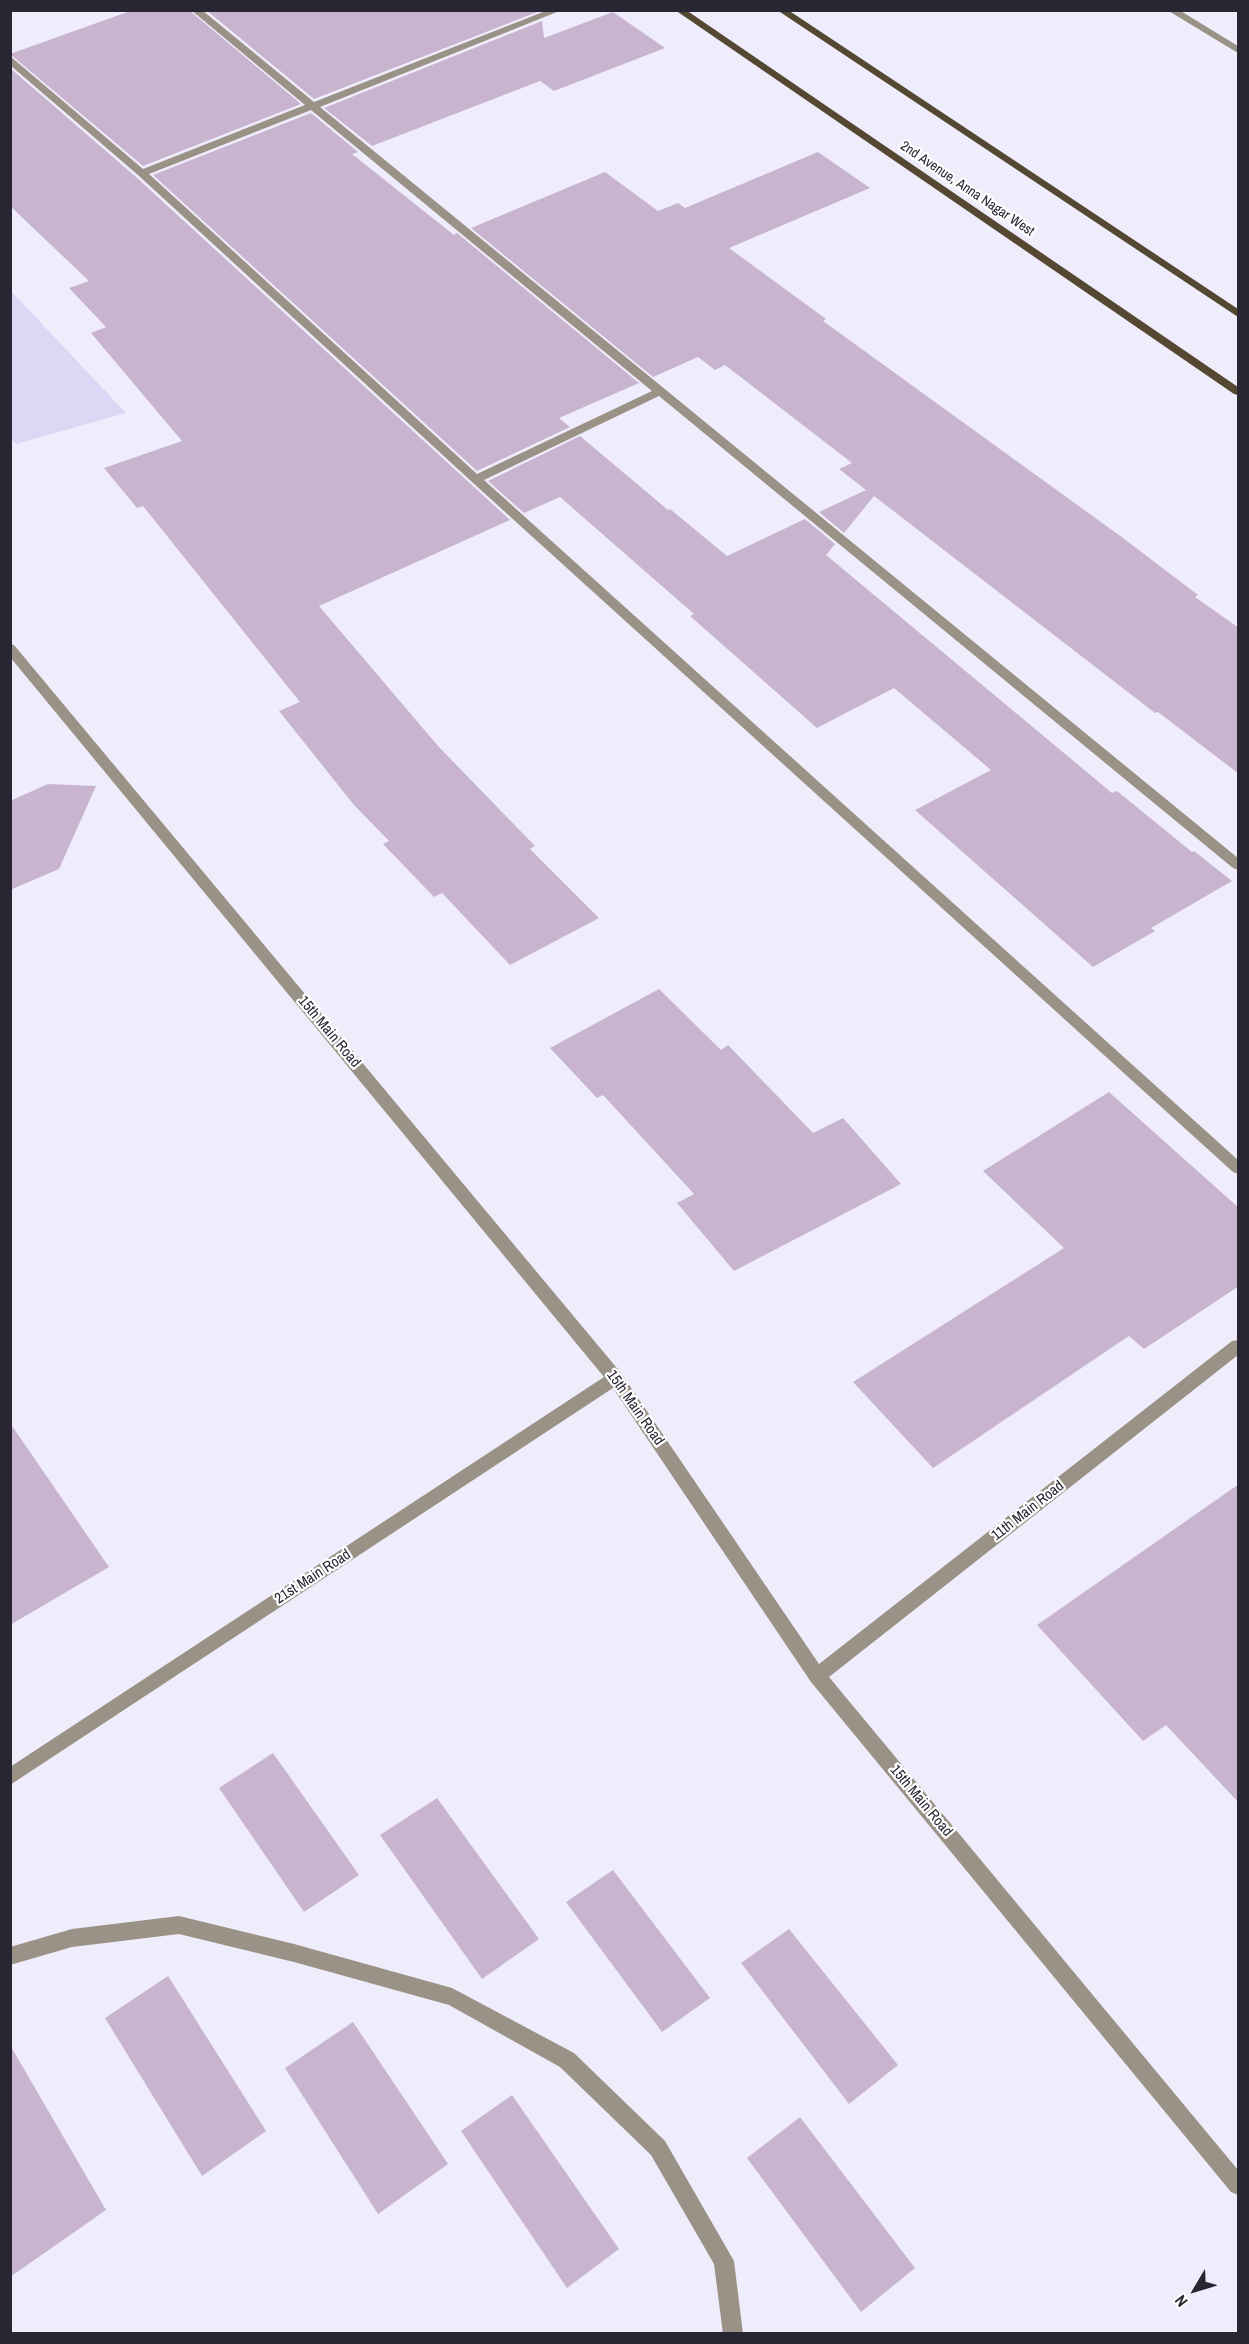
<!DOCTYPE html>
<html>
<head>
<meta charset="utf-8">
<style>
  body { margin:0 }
  #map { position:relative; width:1249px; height:2344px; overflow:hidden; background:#efedfb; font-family:"Archivo Narrow",sans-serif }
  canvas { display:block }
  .frame { position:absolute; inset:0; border:12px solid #282633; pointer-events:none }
  .north { position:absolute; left:1165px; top:2260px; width:60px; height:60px; -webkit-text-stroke:4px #fff; paint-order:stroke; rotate:232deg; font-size:16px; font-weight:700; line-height:24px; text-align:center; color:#282633 }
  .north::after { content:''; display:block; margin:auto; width:21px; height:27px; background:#282633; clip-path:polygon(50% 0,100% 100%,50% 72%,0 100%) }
</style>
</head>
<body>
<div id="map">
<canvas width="1249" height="2344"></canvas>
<div class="frame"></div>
<div class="north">N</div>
</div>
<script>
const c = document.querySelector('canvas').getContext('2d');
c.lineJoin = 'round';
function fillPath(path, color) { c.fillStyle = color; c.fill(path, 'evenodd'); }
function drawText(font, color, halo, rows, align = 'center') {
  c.font = font + ' "Archivo Narrow",sans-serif'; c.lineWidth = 4.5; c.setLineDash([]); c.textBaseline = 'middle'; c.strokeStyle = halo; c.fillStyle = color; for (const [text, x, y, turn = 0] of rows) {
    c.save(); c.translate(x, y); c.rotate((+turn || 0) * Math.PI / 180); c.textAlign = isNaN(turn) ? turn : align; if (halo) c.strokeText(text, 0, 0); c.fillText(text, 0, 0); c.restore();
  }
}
const green = new Path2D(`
  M11 291 126 413 16 444 10 438Z`);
const building = new Path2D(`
  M133 10H189L301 104 143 166 10 54Z
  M206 10H540V11L314 99Z
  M613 12 665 48 554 91 540 81 372 146 324 108 542 21 544 38Z
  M10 68 136 177 510 520 319 606 438 746 535 846 530 849 599 918 510 965 442 893 434 897 383 844 389 841 354 805 279 711 300 702 143 506 137 508 104 468 182 441 91 333 106 327 69 288 89 281 10 206Z
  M311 113 358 152 352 154 454 235 457 233 639 383 559 418 570 427 477 471 153 175Z
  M818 152 870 188 729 248 826 319 823 321 1123 538 1198 595 1195 597 1239 628V774L1158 712 1155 713 874 496 844 533 819 512 866 490 839 469 852 463 725 365 715 370 698 357 653 377 471 228 605 172 658 211 678 203 685 208Z
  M580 436 668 510 670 509 727 556 805 519 835 544 826 555 1112 793 1117 791 1192 852 1194 851 1232 881 1151 928 1155 931 1093 967 915 810 991 770 894 688 817 728 690 616 694 614 560 497 524 513 488 481Z
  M48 784 96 786 59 869 10 890V801Z
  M659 989 721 1050 728 1045 813 1133 843 1118 901 1184 734 1271 677 1203 694 1194 603 1095 597 1098 550 1048Z
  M1109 1092 1239 1208V1286L1144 1349 1129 1336 933 1468 853 1382 1064 1248 983 1171Z
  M10 1423 109 1567 10 1625Z
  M1239 1484V1803L1166 1725 1143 1741 1037 1625Z
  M273 1753 359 1875 304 1912 219 1788Z
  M437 1798 539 1939 482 1979 380 1835Z
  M613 1870 710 1998 662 2032 566 1902Z
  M789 1929 898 2065 849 2104 741 1963Z
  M168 1976 266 2131 202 2176 105 2018Z
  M353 2022 448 2164 378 2214 285 2068Z
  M10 2045 106 2210 10 2277Z
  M512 2095 619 2249 567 2288 461 2131Z
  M800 2117 915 2268 861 2312 747 2158Z`);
const minor = new Path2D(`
  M191 10H202L314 102 548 10H562L320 107 1238 858V870L1233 868 659 396 484 480 1238 1160V1174L1233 1172 472 482 138 175 10 65V56L143 169 305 105ZM311 110 652 391 477 474 149 174Z
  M1167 10H1179L1238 46V53Z
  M10 644 14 645 621 1373 819 1664 1232 1341 1238 1340V1355L829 1677 1238 2170V2195L1231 2192 811 1682 613 1388 10 1785V1767L604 1377 10 657Z
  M179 1916 294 1944 452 1988 574 2053 665 2141 734 2261 743 2334H723L714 2264 651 2155 560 2067 449 2005 294 1962 179 1934 72 1947 10 1965V1947L72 1929Z`);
const major = new Path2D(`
  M675 10H686L1238 387V395L1234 394Z
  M777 10H788L1238 309V317Z`);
const farStreetnames = [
  ["2nd Avenue, Anna Nagar West",967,189,34]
];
const streetNames = [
  ["15th Main Road",329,1032,50],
  ["15th Main Road",635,1408,55],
  ["11th Main Road",1028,1511,-38],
  ["21st Main Road",313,1577,-33],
  ["15th Main Road",921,1801,50]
];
fillPath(green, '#dbd7f4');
fillPath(building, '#c9b4d0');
fillPath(minor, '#9a9286');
fillPath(major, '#554832');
drawText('14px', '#282633', '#fff', farStreetnames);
drawText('15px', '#282633', '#fff', streetNames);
</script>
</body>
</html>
